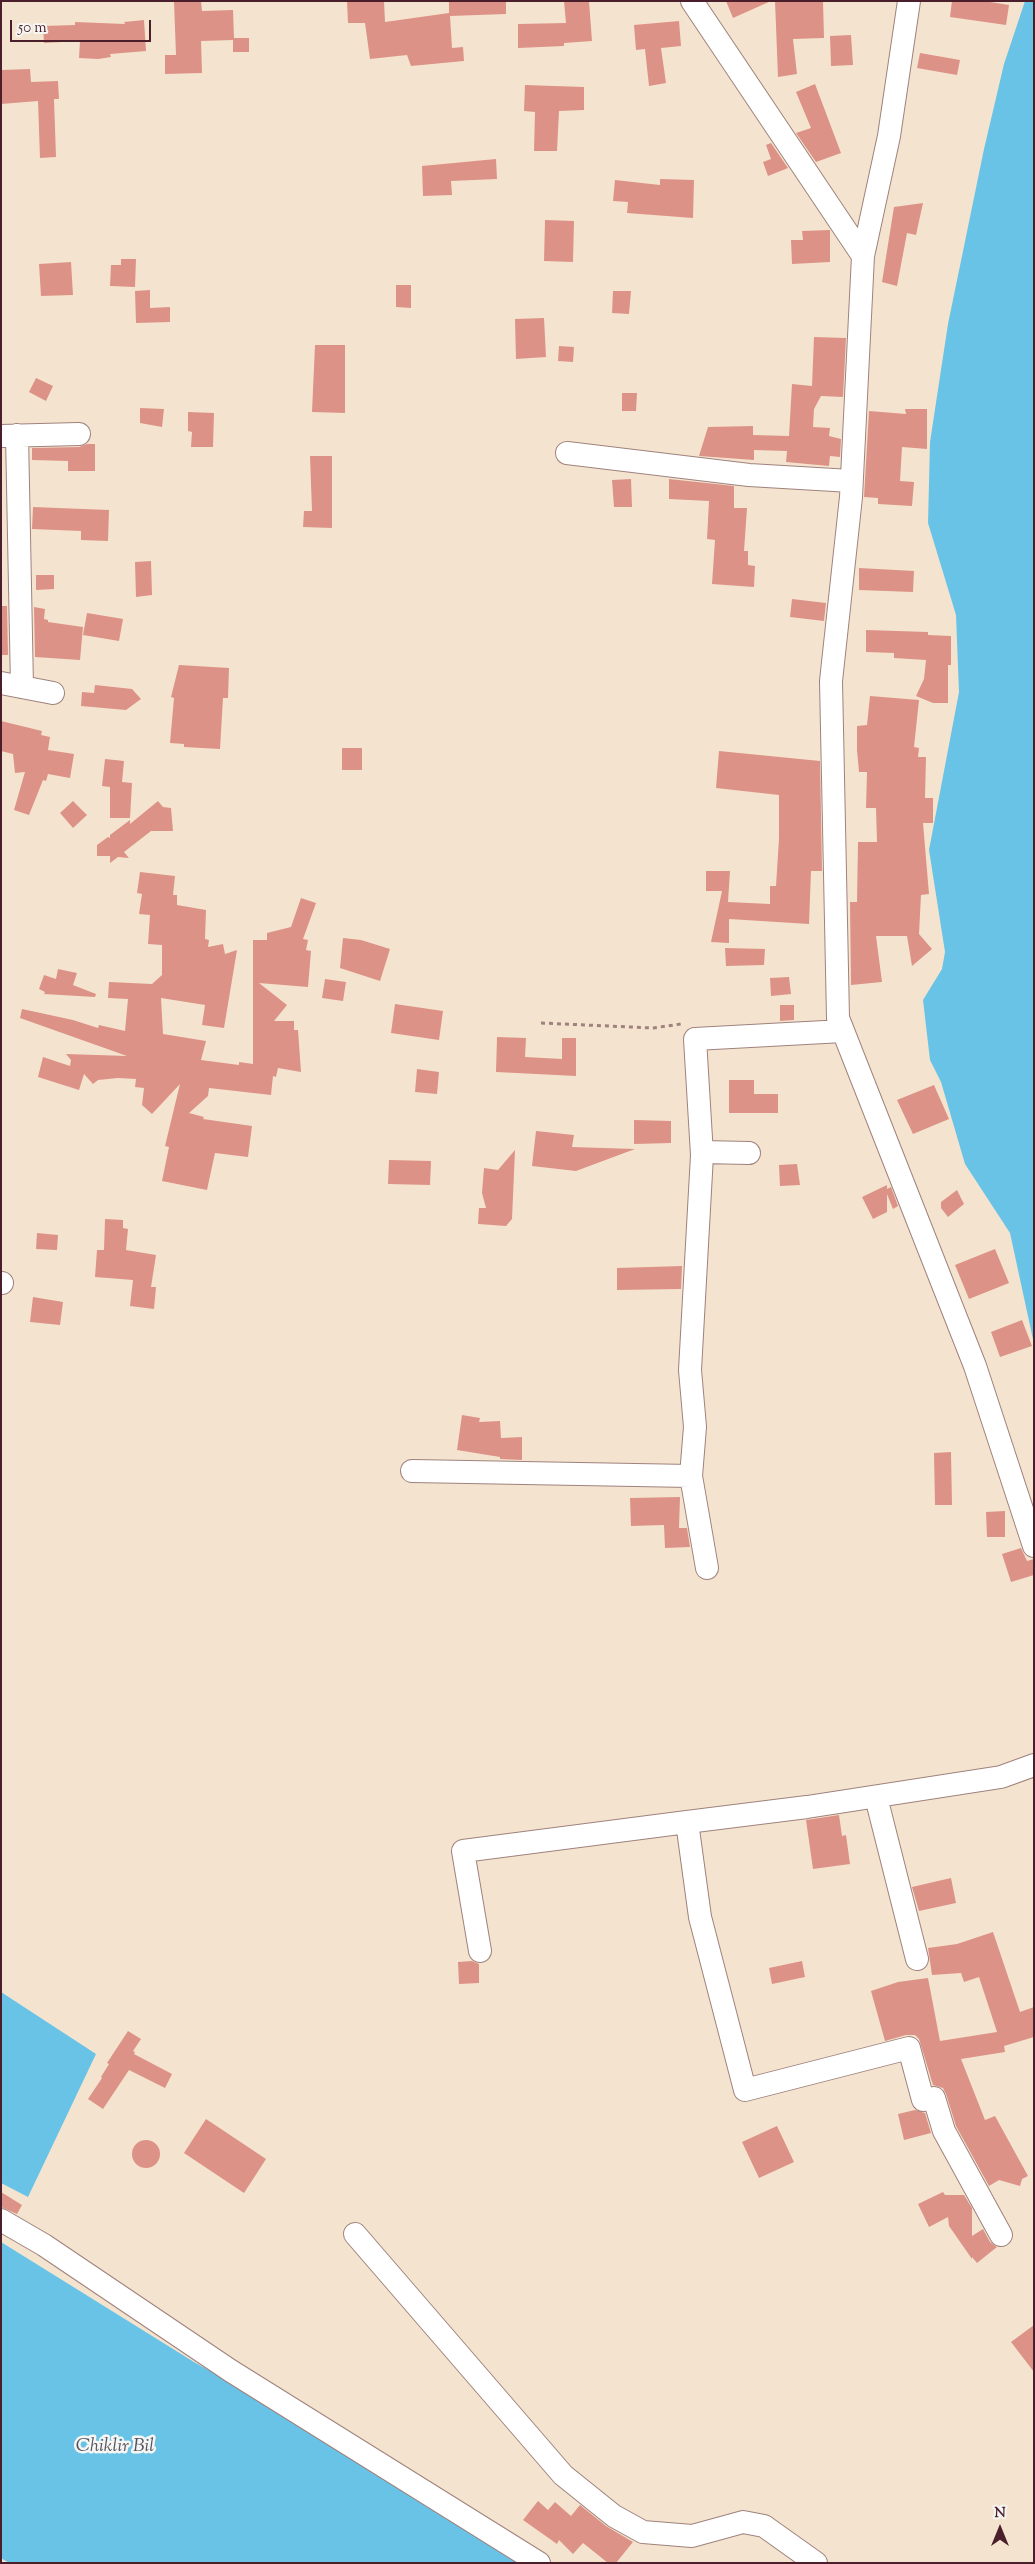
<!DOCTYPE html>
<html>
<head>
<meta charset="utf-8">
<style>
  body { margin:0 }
  #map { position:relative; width:1035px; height:2564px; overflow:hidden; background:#f4e4cf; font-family:"Sorts Mill Goudy",serif }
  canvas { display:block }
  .frame { position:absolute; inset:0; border:2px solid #4a1f2b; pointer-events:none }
  .north { position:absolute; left:975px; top:2504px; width:50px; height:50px; -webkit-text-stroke:4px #f6f6f2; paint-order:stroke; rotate:0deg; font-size:14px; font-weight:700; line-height:20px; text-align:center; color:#4a1f2b }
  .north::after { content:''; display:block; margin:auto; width:18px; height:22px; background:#4a1f2b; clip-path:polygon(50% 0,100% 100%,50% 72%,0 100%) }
  .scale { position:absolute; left:10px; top:20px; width:141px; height:22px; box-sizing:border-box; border:2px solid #4a1f2b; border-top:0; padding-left:6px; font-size:15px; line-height:18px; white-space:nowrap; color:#4a1f2b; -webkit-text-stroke:4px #f6f6f2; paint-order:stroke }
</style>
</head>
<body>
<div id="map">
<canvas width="1035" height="2564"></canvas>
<div class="frame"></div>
<div class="north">N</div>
<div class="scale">50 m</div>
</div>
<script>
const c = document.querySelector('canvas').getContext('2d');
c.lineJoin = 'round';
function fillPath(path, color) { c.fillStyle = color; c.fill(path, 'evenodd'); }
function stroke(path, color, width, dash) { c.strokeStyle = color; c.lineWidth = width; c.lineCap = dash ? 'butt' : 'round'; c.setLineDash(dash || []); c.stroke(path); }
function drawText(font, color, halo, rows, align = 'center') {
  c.font = font + ' "Sorts Mill Goudy",serif'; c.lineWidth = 5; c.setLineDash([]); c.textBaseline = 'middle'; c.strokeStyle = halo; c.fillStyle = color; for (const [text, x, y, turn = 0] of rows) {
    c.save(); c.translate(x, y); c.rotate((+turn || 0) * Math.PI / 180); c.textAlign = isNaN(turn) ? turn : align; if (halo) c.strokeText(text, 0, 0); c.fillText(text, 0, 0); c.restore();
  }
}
const water = new Path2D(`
  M1025 1H1034V1344L1010 1233 965 1164 941 1082 930 1060 923 1000 942 969 945 952 929 850 959 692 956 615 928 523 930 442 948 324 984 149 1004 64Z
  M1 1992 96 2054 28 2197 1 2183Z
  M1 2242 194 2362 428 2492 540 2563H9L1 2558Z`);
const building = new Path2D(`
  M201 1 202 11 233 10 234 38H249V52H233V40L201 41 202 73 165 74V55H176L174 2Z
  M347 1H384L385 22 449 13V1H506V14L450 16 452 48 463 47 464 61 411 66 407 55 370 59 365 23H348Z
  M564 1H589L592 41 564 43V46L518 48V24L566 23Z
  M726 1H771L733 18Z
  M775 1H823L824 38 793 39 797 74 778 77Z
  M952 1H984L1009 5 1006 25 950 17Z
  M144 20 146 51 110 54 111 57 98 59 79 58 80 41 44 43 43 26 75 25V22L125 24 124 22Z
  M679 21 681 46 661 48 666 83 649 86 645 49 636 50 634 25Z
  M851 35 853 65 831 66 830 36Z
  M920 53 960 60 957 75 917 68Z
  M30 69 31 82 58 81 59 99H54L56 157 40 158 38 101 1 104V70Z
  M815 84 841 153 816 162 796 133 811 128 796 92Z
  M525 85 584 87V110L559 111 557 151H534L535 112 524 111Z
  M771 143 788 168 768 176 763 162 771 159 766 145Z
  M496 159 497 179 451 181 452 195 423 196 422 166Z
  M660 179 694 180 693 218 627 213 628 202 613 201 615 180 660 185Z
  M923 203 916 235 907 233 897 286 882 282 894 207Z
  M545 220 574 221 573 262 544 261Z
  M830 230V262L792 264 791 240H803L802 231Z
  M121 259H136L135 287 110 286 111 265H121Z
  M71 262 73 295 41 296 39 264Z
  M396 285H411V308L396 307Z
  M150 290V308L170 307V322L136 323 135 291Z
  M613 291H631L629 314 612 313Z
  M544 318 546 357 516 359 515 319Z
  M814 337 846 338 843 397 821 396 814 409 813 427 830 428 829 436 841 439 840 457 830 456 829 466 786 462 787 451 754 450V460L699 456 708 427 753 426V435L789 436 792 384 812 386Z
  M315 345H345V413L312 412Z
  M559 346 574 347 573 362 558 361Z
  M36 378 53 386 46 401 29 392Z
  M622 393H637L636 411H622Z
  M140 408 164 409 162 427 140 423Z
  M905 409H927V449L902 447 900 481 914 482 912 506 878 504V498L864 497 869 411 906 414Z
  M188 412 214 413 213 447H191L192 432 188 431Z
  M87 444H95V471H68V461L32 460V448L79 447Z
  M310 456H332V528L303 527 304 511H312Z
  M631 479 632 507H614L612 480Z
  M669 479 734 486V508H747L744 551H748V565L755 566 754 587 712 584 715 540 707 539 709 501 669 499Z
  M33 507 109 510 108 541 81 540V531L32 529Z
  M151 561 152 595 136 597 135 562Z
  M859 568 914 571 913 592 859 590Z
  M36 575H54V589L36 590Z
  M792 599 826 603 824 621 790 617Z
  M1 606H7L8 655H1Z
  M34 607 45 609 44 619 48 620V622L83 627 80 660 35 657Z
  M87 613 123 619 119 641 83 635Z
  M866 630 928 632V635L951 636V665H948V703H933L916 696 924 679 926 660 894 658V653L866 652Z
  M179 665 229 668 228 698H223L220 749 184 747V744L170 743 174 698 171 697Z
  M95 685 132 689 141 699 126 710 81 706 82 692 94 693Z
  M870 696 919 700 914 747 919 748 918 757H926L925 798H933V823H923L929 894 921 895 919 934 932 949 912 966 907 936H876L882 982 851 985 850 902H857L858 842H877L876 808H866L867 772H859L857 750V726L867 725Z
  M1 721 42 731 41 735 50 737 48 750 74 754 70 778 48 774 46 781 43 780 29 815 14 810 25 772 15 773 13 754 1 751Z
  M342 748H362V770H342Z
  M719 751 820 761 822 871H811L809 924 729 919V943L711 942 722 891H706V871H730L728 902 770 904V886H776L779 839V795L716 788Z
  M105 759 124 761 122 782 132 783 130 818H110V787L102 786Z
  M73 801 87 815 73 828 60 813Z
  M158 801 163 807 171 808 173 831H151L124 852 129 858 118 857 110 863V856H97V845L108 837 110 838V835L130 820V824Z
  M140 872 175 876 173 895H177V905L206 910 205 939 209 940 208 947 223 944 225 954 237 950 224 1028 202 1025 205 1005 161 998 163 1034 206 1041 201 1060 239 1065V1062L253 1064V940H267V933L291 927 301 898 316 903 303 939 308 940 306 950 311 951 308 987 259 983 287 1005 274 1021H294V1030H298L301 1072 278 1068 276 1077 273 1076 271 1095 209 1088 208 1096 189 1113 204 1117 203 1119 252 1126 248 1157 215 1153 207 1190 162 1181 169 1147 165 1146 180 1084 152 1114 142 1105 144 1088 135 1087 136 1079 118 1078 98 1080 93 1084 84 1074 79 1090 38 1077 43 1057 70 1066 71 1060 66 1054 127 1056 20 1018 22 1009 73 1020 98 1028 99 1025 125 1031 128 999 108 998 109 982 152 984 162 975V945L148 944 150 915 139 914 142 894 137 893Z
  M343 938 361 940 390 949 380 981 340 968Z
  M725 948 765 949 764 965 726 966Z
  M58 969 77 973 73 985 96 994 95 997 44 994 45 992 39 989 44 975 56 979Z
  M789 977 791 994 771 996 770 978Z
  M325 979 346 982 343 1001 322 998Z
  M395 1004 443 1011 439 1040 391 1033Z
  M780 1005H794V1020L780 1021Z
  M497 1037 526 1038 525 1057 562 1059V1038H576V1076L496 1072Z
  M417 1069 439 1072 437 1094 415 1092Z
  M729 1080H754V1094H778V1113H729Z
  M934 1085 949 1119 913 1134 897 1100Z
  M634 1120 671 1121V1143L634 1144Z
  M536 1131 574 1135 572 1147 635 1149 576 1171 532 1166Z
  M515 1150 512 1219 506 1226 478 1224 479 1208H486L482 1193 484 1168 498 1170Z
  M389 1160 431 1161 430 1185 388 1184Z
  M797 1164 800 1185 780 1186 779 1165Z
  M887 1185V1189L891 1187 898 1206 893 1209 887 1194V1212L873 1219 862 1197Z
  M957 1190 964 1204 948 1217 941 1208V1202Z
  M105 1219 123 1220V1228L128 1229 126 1250 156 1255 151 1287H156L154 1309 130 1306 133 1280 95 1277 97 1250H104Z
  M37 1233 58 1235 57 1250 36 1249Z
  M995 1249 1009 1283 969 1299 955 1265Z
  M682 1266 681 1289 617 1290V1268Z
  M33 1297 63 1302 60 1325 30 1322Z
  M1022 1320 1032 1346 1000 1357 991 1332Z
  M462 1415 480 1418 479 1422 500 1421 501 1438 522 1437V1460L500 1459V1457L457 1450Z
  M951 1452 952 1505H935L934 1453Z
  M680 1497 679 1528H687L690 1547 665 1548 664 1525 631 1526 630 1498Z
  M1005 1511V1537H987L986 1512Z
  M1021 1548 1027 1561 1034 1559V1575L1011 1582 1002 1554Z
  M839 1815 842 1836 846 1835 850 1864 813 1869 806 1820Z
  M951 1878 956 1903 919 1911 912 1887Z
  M993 1932 1020 2012 1034 2007V2037L1004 2046 1005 2052 961 2059 985 2120 995 2116 1028 2176 1022 2179 1020 2186 999 2180 989 2186 956 2126 946 2094 943 2088 933 2085 919 2039 915 2035H906L885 2041 871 1991 898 1982 928 1978 940 2041 997 2032 979 1977 964 1982 961 1973 932 1975 928 1948 957 1944Z
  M472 1961 479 1964V1983L459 1984 458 1962Z
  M802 1961 805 1977 772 1984 769 1968Z
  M128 2031 141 2039 133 2051 135 2052 134 2054 172 2074 165 2088 129 2070 103 2109 88 2099 102 2078 101 2077 109 2064 107 2063Z
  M915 2110 925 2113 931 2133 904 2140 898 2114Z
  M206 2119 266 2159 244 2193 184 2153Z
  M777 2126 794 2162 759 2178 742 2142Z
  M132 2154a14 14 0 1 1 28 0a14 14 0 1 1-28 0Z
  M1 2192 22 2205 17 2214 1 2207Z
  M943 2192 945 2195H964L972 2208V2236L983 2229 990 2242 997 2247 977 2263 972 2257V2259L949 2226 948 2217 929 2227 918 2204Z
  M1034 2325V2372L1011 2342Z
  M538 2501 548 2510 555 2502 571 2516 580 2505 606 2526 633 2542 616 2563H608L583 2543 573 2554 559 2540 557 2544 523 2520Z`);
const path = new Path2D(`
  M541 1023 653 1028 681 1024`);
const minor = new Path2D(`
  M692 1 863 256 851 497 831 681 838 1018 975 1366 1034 1546
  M863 256 889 136 909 1
  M17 435 22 687
  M1 436 79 434
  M567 453 749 475 851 481
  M1 683 53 693
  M702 1152 749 1153
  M1 1283H2
  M412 1471 691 1476
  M707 1568 691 1476 695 1427 690 1370 702 1155 695 1039 843 1031
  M876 1797 917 1959
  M480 1951 463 1851 687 1822
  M1 2220 44 2245 231 2371 539 2563
  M355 2234 563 2475 614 2516 643 2532 692 2536 743 2522 764 2526 816 2563
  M1001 2235 944 2131 934 2098 923 2100 909 2048 745 2090 700 1917 687 1822 807 1807 1001 1777 1034 1765`);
const waterNames = [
  ["Chiklir Bil",115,2448]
];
fillPath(water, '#69c3e7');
fillPath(building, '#dd9287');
stroke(minor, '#9f827d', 24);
stroke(path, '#9f827d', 3, [4, 4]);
stroke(minor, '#fff', 22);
drawText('italic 19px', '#535063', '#f6f6f2', waterNames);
</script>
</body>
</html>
